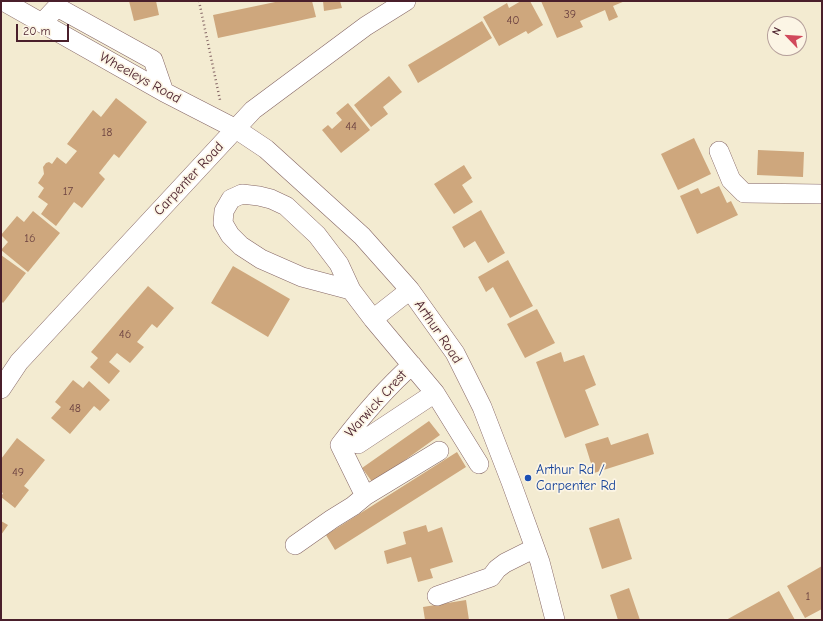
<!DOCTYPE html>
<html>
<head>
<meta charset="utf-8">
<style>
  body { margin:0 }
  #map { position:relative; width:823px; height:621px; overflow:hidden; background:#f3ebd1; font-family:"Comic Neue",sans-serif }
  canvas { display:block }
  .frame { position:absolute; inset:0; border:2px solid #4a1f2b; pointer-events:none }
  .north { position:absolute; left:767px; top:16px; width:40px; height:40px; box-sizing:border-box; background:#fcf5e5; border:1px solid #b59f9b; border-radius:50%; rotate:295deg; font-size:11px; font-weight:700; line-height:16px; text-align:center; color:#4a1f2b }
  .north::after { content:''; display:block; margin:auto; width:14px; height:18px; background:#d1495b; clip-path:polygon(50% 0,100% 100%,50% 72%,0 100%) }
  .scale { position:absolute; left:16px; top:24px; width:53px; height:18px; box-sizing:border-box; border:2px solid #4a1f2b; border-top:0; padding-left:5px; font-size:12px; line-height:14px; white-space:nowrap; color:#4a1f2b; -webkit-text-stroke:3px #fcf5e5; paint-order:stroke }
</style>
</head>
<body>
<div id="map">
<canvas width="823" height="621"></canvas>
<div class="frame"></div>
<div class="north">N</div>
<div class="scale">20 m</div>
</div>
<script>
const c = document.querySelector('canvas').getContext('2d');
c.lineJoin = 'round';
function fillPath(path, color) { c.fillStyle = color; c.fill(path, 'evenodd'); }
function stroke(path, color, width, dash) { c.strokeStyle = color; c.lineWidth = width; c.lineCap = dash ? 'butt' : 'round'; c.setLineDash(dash || []); c.stroke(path); }
function drawText(font, color, halo, rows, align = 'center') {
  c.font = font + ' "Comic Neue",sans-serif'; c.lineWidth = 3.5; c.setLineDash([]); c.textBaseline = 'middle'; c.strokeStyle = halo; c.fillStyle = color; for (const [text, x, y, turn = 0] of rows) {
    c.save(); c.translate(x, y); c.rotate((+turn || 0) * Math.PI / 180); c.textAlign = isNaN(turn) ? turn : align; if (halo) c.strokeText(text, 0, 0); c.fillText(text, 0, 0); c.restore();
  }
}
const building = new Path2D(`
  M129 1H156L159 15 134 21Z
  M280 1H312L316 17 218 38 213 15Z
  M323 1H340L342 8 324 11Z
  M521 1H530L543 25 528 34 526 31 499 46 483 17 507 3 509 8Z
  M541 1H625L613 6 618 17 609 21 605 10 580 21 583 27 557 38Z
  M482 21 492 38 418 83 408 65Z
  M389 76 402 92 383 107 388 114 371 127 354 105Z
  M116 98 147 122 119 158 114 154 99 173 105 179 82 208 74 202 56 226 41 214 48 204 38 197 44 188 38 183 44 174 43 167 46 163 49 162 52 164 57 157 66 164 77 151 67 144 93 110 101 117Z
  M348 103 370 130 341 153 322 130 328 125 332 129 342 120 336 113Z
  M694 138 711 174 678 190 661 154Z
  M758 150 804 152 803 177 757 175Z
  M464 165 472 178 462 185 473 202 454 214 434 184Z
  M719 186 727 203 731 201 738 215 697 234 680 196 698 188 701 194Z
  M481 210 505 253 488 263 475 241 464 248 452 227Z
  M33 211 60 233 28 272 1 250 8 242 1 235 17 216 24 222Z
  M1 255 26 273 3 303 1 301Z
  M508 260 533 306 510 318 493 287 486 292 478 277Z
  M233 266 290 299 268 337 211 303Z
  M148 286 174 308 157 328 152 324 137 342 144 347 130 363 117 353 109 362 120 371 109 384 90 367 98 358 91 352Z
  M537 309 555 343 525 358 507 324Z
  M561 352 564 362 584 355 596 385 585 390 599 425 565 438 536 362Z
  M73 380 83 388 89 381 110 400 100 411 94 406 70 434 51 418 61 407 55 402Z
  M429 421 440 435 373 483 362 468Z
  M648 433 654 454 594 473 585 444 608 437 611 445Z
  M17 438 45 460 24 486 29 490 15 508 1 497 3 493 1 492V459Z
  M457 452 466 467 335 550 326 535Z
  M619 518 632 559 602 569 589 528Z
  M1 521 8 525 1 535Z
  M426 525 428 532 442 527 453 562 430 569 433 578 418 582 411 557 387 564 384 551 406 544 403 532Z
  M822 566V609L805 618 787 586Z
  M629 588 640 620H618L610 595Z
  M779 591 795 620H726Z
  M466 600 469 620H425L423 607Z`);
const path = new Path2D(`
  M199 1 220 100`);
const minor = new Path2D(`
  M3 1 164 92 236 129 266 149 362 236 410 290 455 353 482 407 511 482 540 562 555 620
  M42 23 57 7 153 60 164 92
  M719 151 731 180 744 193 822 194
  M351 290 339 264 317 235 286 206 271 199 259 196 242 194 231 199 224 211 223 223 230 235 241 246 261 259 302 277 351 290 373 319 435 393 479 464
  M373 319 410 290
  M1 389 19 362 253 110 366 26 406 1
  M358 444 435 393
  M365 496 439 451
  M295 545 332 519 353 506 365 496 340 445C362 416 385 389 412 365
  M437 596 491 577 497 569 505 563 535 548`);
const markers = [
  [528,478,4,"#1a4fb4"]
];
const numberNames = [
  ["39",570,15],
  ["40",513,21],
  ["44",351,127],
  ["18",107,133],
  ["17",68,192],
  ["16",30,239],
  ["46",125,335],
  ["48",75,409],
  ["49",18,473],
  ["1",808,597]
];
const streetNames = [
  ["Wheeleys Road",140,78,29],
  ["Carpenter Road",189,179,-47],
  ["Arthur Road",438,332,56],
  ["Warwick Crest",376,404,-48]
];
const transitNames = [
  ["Arthur Rd /",536,470],
  ["Carpenter Rd",536,486]
];
fillPath(building, '#cea77d');
stroke(minor, '#856665', 20);
stroke(path, '#856665', 2.5, [1, 3]);
stroke(minor, '#fff', 19);
for (const [x, y, r, color] of markers) { const dot = new Path2D(); dot.arc(x, y, r, 0, 2 * Math.PI); c.fillStyle = color; c.fill(dot); stroke(dot, '#fcf5e5', 1.5); }
drawText('12px', '#6b4140', null, numberNames);
drawText('14px', '#4a1f2b', '#fcf5e5', streetNames);
drawText('14px', '#164399', '#fcf5e5', transitNames, 'left');
</script>
</body>
</html>
